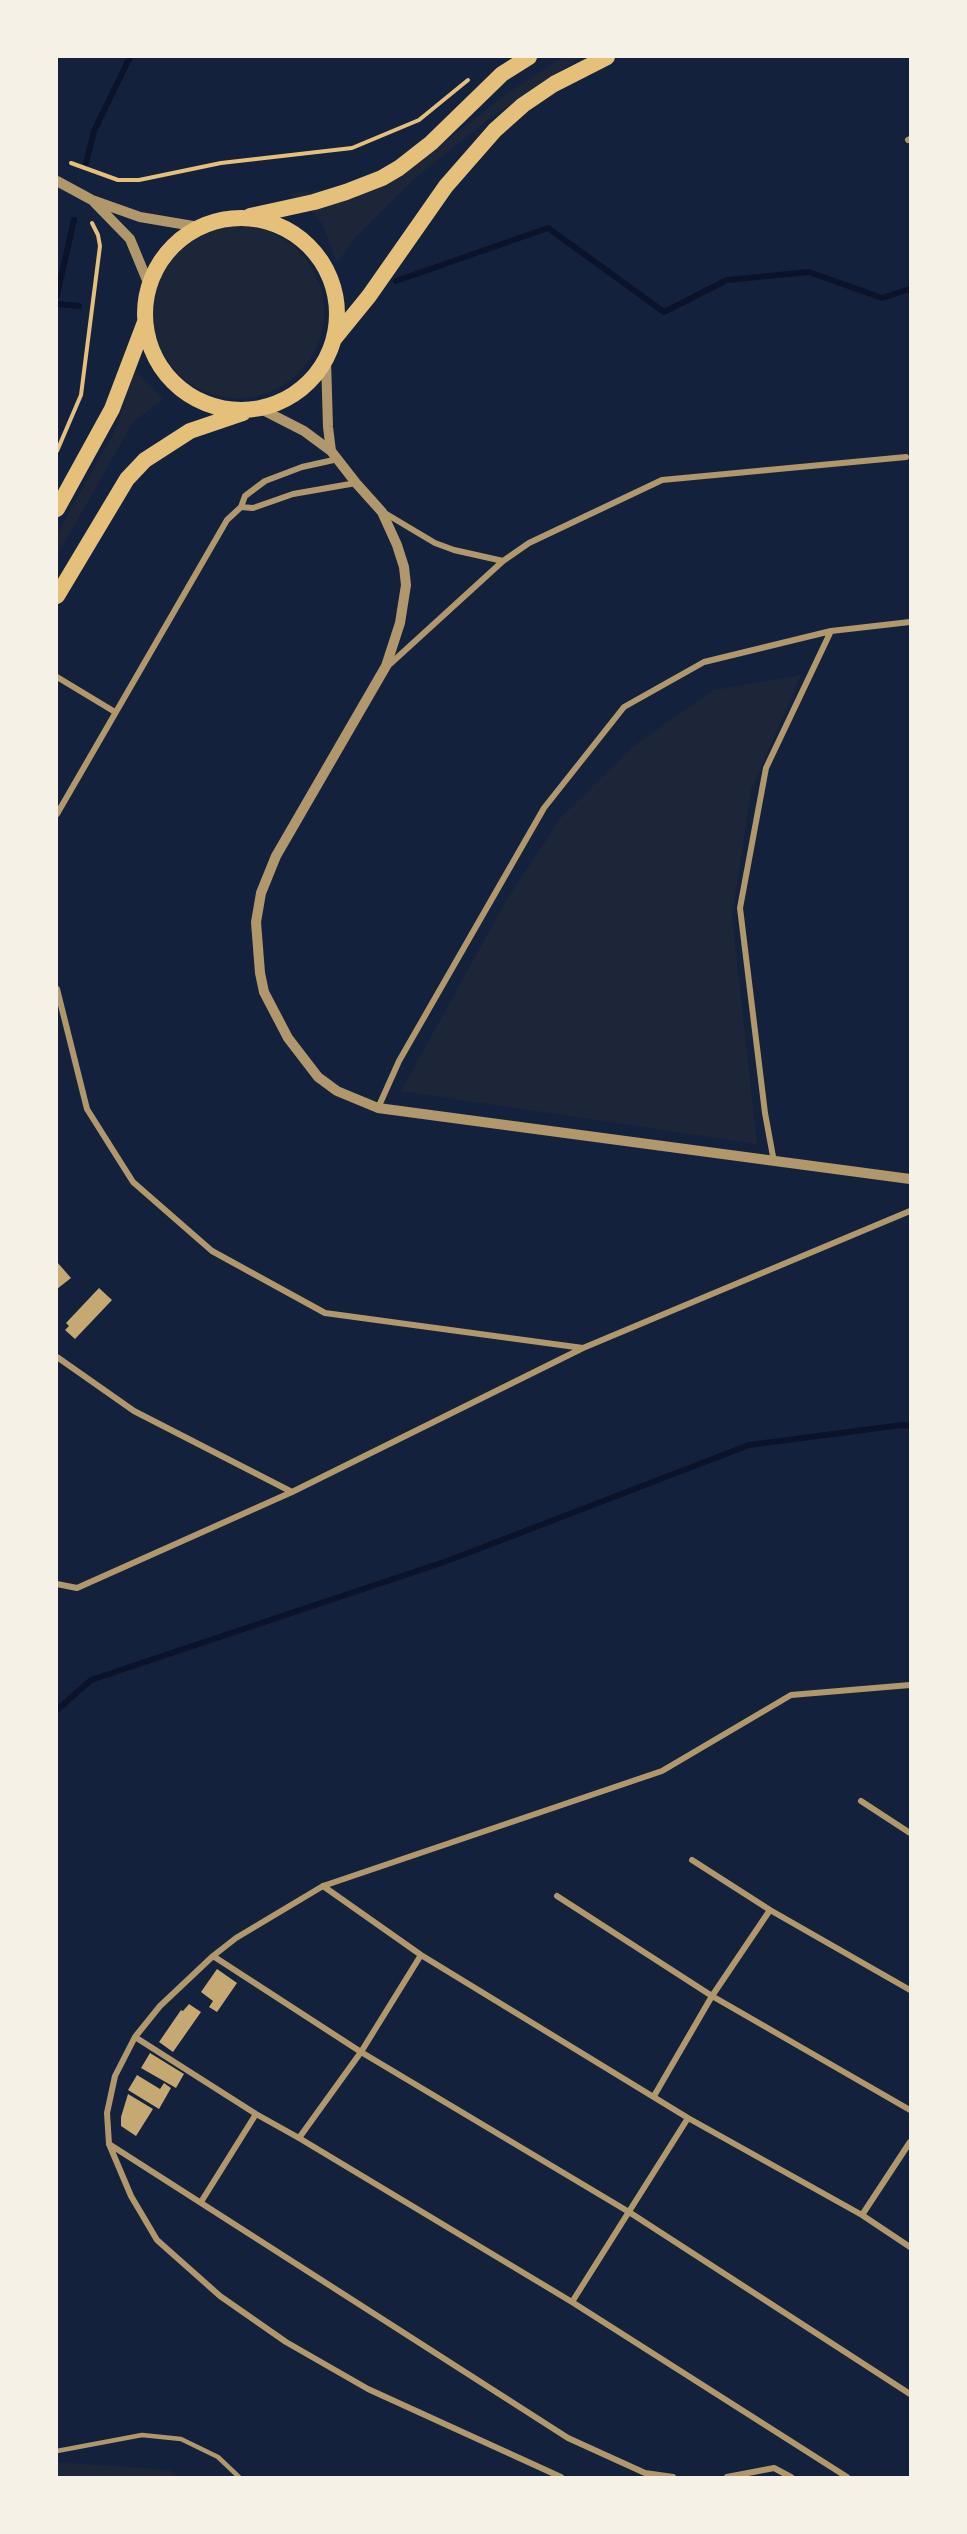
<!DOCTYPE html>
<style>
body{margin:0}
#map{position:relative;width:967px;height:2534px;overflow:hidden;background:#14213d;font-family:"Crimson Pro",serif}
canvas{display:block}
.frame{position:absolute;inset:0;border:58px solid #f6f1e7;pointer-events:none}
</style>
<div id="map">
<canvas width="967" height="2534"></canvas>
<div class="frame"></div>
</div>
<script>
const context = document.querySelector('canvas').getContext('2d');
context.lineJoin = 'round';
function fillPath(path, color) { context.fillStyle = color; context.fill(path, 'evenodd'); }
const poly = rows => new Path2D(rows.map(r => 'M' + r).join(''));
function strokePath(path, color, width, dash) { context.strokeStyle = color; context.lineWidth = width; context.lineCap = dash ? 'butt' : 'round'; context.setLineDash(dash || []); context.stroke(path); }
const green = poly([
 [563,57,581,57,490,118,413,180,355,238,337,263,323,225,317,217,305,204,289,194,357,185,432,152,505,95],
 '152 312a86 86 0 1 1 172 0a86 86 0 1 1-172 0Z',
 [129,363,164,399,133,422,57,556,57,534,113,434,125,403],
 [801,675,751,790,732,917,757,1144,401,1091,507,899,562,816,632,747,714,690],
 [57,2462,169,2470,180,2477,57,2477]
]);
const stream = poly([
 [86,163,94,131,130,57],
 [396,281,548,228,664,312,727,280,809,272,882,298,910,289],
 [57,295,74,220],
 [57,304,79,306],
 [57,1710,91,1680,447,1561,749,1445,902,1425,910,1426]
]);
const building = poly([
 [57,1262,71,1278,57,1289],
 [99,1288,112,1300,75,1339,65,1330,69,1326,66,1323],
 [217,1969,237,1983,217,2012,209,2007,213,2001,201,1992],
 [189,2004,201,2012,173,2052,159,2042,181,2010,183,2011],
 [150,2053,184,2074,176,2088,141,2068],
 [137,2075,160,2089,164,2083,171,2088,159,2109,128,2090],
 [128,2094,153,2109,136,2136,121,2126,121,2117]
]);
const path = poly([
 [71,163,118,180,139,180,221,163,352,148,419,120,468,80],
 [57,451,81,395,100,246,98,235,92,223]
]);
const service = poly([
 [57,2451,142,2435,181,2439,218,2457,239,2477]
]);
const minor = poly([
 [908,140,910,139],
 [241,507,253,508,293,494,356,483],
 [383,512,435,543,454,550,503,561],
 [389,665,503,561,529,543,662,480,906,457],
 [57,677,115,712],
 [57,814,227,520,241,507,245,496,265,481,302,467,338,459],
 [57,989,87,1109,133,1182,212,1251,325,1313,583,1348],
 [378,1108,399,1061,544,808,624,707,704,662,831,631,910,622],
 [774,1162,765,1113,740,908,766,768,831,631],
 [57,1357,134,1411,292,1492],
 [57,1584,77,1588,292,1492,583,1348,910,1211],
 [861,1801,910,1833],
 [692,1860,770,1910,910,1990],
 [323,1886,421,1955,688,2118,862,2215,910,2247],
 [557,1896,712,1996,910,2110],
 [213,1956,361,2052,629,2212,910,2394],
 [135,2037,256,2114,299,2138,572,2302,847,2477],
 [654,2096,712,1996,770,1910],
 [299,2138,361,2052,421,1955],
 [109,2144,568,2438,645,2473,673,2477],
 [201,2202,256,2114],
 [862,2215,910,2142],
 [572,2302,688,2118],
 [561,2477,368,2389,286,2342,220,2296,157,2240,131,2196,109,2144,107,2113,115,2076,135,2037,160,2006,213,1956,236,1938,323,1886,662,1771,791,1695,910,1685],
 [727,2477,774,2468,791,2477]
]);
const tertiary = poly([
 [57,181,92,200,140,217,199,227],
 [94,202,130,239,149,285],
 [326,360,328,427,331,451],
 [263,410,304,431,331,451,356,483,382,512,397,545,404,567,406,585,400,623,386,666,276,856,261,893,256,922,260,973,264,992,288,1038,318,1077,337,1091,378,1108,910,1179]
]);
const trunk = poly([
 [250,216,314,202,346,192,382,178,399,168,431,143,502,74,529,57],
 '145 314a96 96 0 1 1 192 0a96 96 0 1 1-192 0Z',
 [334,339,369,296,446,186,495,130,523,105,554,84,607,57],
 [57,509,112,409,145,322],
 [57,596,127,479,145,460,190,431,243,413]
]);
fillPath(green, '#1d2539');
strokePath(stream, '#0b132b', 6);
fillPath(building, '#c6a872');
strokePath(path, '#e5c07b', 4);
strokePath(service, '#b1986c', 4.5);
strokePath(minor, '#b1986c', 6);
strokePath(tertiary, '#b1986c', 10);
strokePath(trunk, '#e5c07b', 16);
</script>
